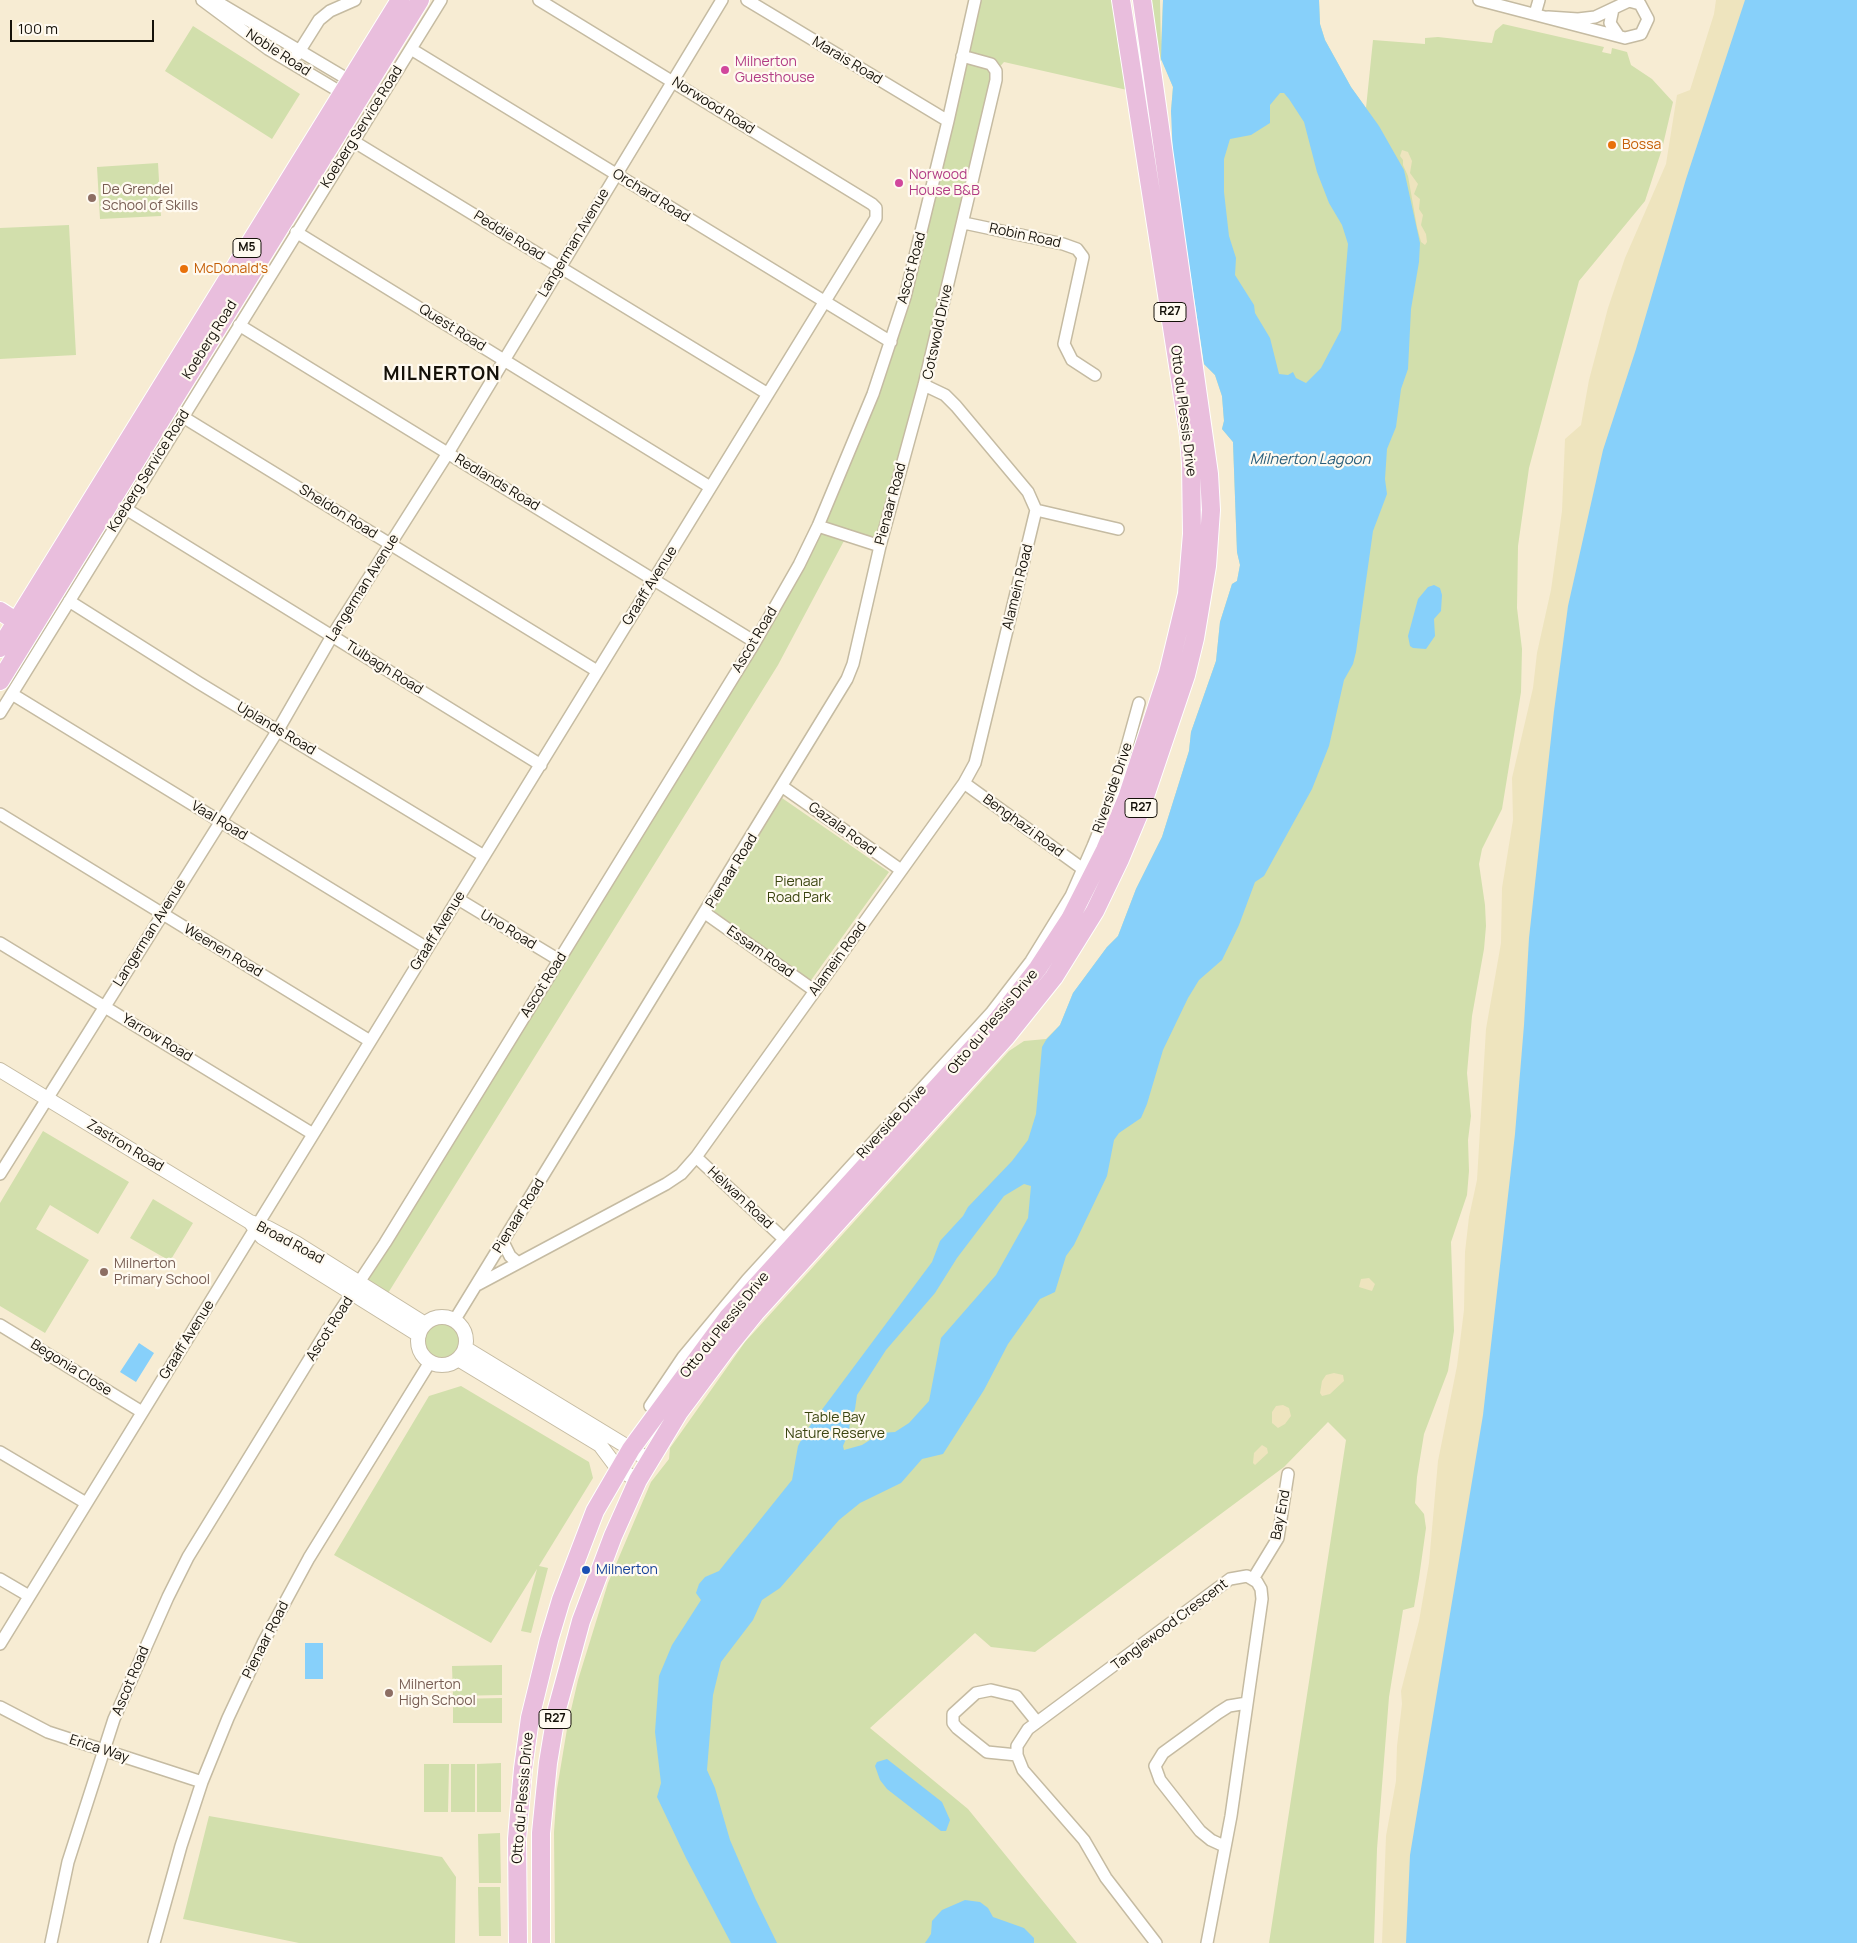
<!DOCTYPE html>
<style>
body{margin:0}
#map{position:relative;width:1857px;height:1943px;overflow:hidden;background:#f7ecd3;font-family:Manrope,sans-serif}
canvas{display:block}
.scale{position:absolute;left:10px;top:20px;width:144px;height:22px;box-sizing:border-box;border:2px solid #151109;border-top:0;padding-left:6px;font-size:15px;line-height:18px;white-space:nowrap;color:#151109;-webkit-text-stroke:4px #fffaf0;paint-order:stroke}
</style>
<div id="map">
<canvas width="1857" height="1943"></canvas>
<div class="scale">100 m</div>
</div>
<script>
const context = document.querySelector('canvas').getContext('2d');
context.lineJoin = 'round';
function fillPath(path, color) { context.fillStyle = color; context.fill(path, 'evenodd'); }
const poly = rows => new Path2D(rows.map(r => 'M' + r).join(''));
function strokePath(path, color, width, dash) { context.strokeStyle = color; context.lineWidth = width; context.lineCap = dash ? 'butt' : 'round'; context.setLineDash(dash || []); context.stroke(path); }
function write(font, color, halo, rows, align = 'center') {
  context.font = font + ' Manrope,sans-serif'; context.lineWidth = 4.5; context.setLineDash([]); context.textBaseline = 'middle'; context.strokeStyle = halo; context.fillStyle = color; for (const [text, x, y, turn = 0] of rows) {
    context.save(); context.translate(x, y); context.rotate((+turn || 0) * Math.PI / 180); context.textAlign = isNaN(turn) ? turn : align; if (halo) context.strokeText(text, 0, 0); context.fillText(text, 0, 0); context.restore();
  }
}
const green = poly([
 [975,0,1121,0,1136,92,1004,62,996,71,880,546,846,537,778,665,385,1298,360,1282,799,565,891,342],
 [1144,0,1160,0,1161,44,1163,0,1319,0,1320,24,1325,40,1351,87,1366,108,1373,40,1425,44,1425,38,1438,37,1492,43,1495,31,1503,24,1604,47,1602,52,1611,54,1612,48,1627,52,1631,65,1652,79,1673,102,1662,149,1645,201,1579,281,1529,468,1518,546,1517,608,1522,649,1521,692,1502,809,1482,849,1479,864,1485,905,1486,926,1484,949,1472,1016,1467,1073,1471,1116,1468,1140,1469,1171,1467,1195,1451,1242,1454,1331,1448,1371,1424,1434,1417,1477,1415,1503,1424,1514,1426,1528,1419,1578,1414,1607,1403,1610,1389,1697,1377,1849,1374,1943,1269,1943,1346,1440,1328,1422,1284,1467,1035,1652,991,1647,975,1633,870,1728,968,1809,1077,1943,555,1943,554,1832,557,1789,568,1723,578,1680,608,1583,651,1482,669,1459,670,1448,745,1342,1009,1051,1024,1041,1046,1039,1060,1025,1073,993,1107,947,1118,936,1136,889,1162,837,1189,751,1191,732,1216,661,1220,622,1232,584,1237,581,1240,565,1237,552,1233,442,1222,429,1224,421,1222,396,1215,375,1204,364,1171,111,1173,87,1162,60,1158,63],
 [193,26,300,94,272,139,165,71],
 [158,163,161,216,100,219,97,167],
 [69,225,76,355,0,359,0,228],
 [782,798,889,872,809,983,711,914],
 [43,1131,129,1182,98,1234,50,1205,36,1229,89,1260,45,1333,0,1306,0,1203],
 [153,1199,193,1223,170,1261,130,1238],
 '424 1341a18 18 0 1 1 36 0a18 18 0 1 1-36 0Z',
 [461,1386,589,1462,593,1478,539,1566,548,1568,531,1633,521,1631,537,1569,491,1643,334,1555,429,1396],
 [502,1665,502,1695,453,1696,452,1666],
 [502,1698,502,1723,453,1723,453,1699],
 [501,1763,501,1812,477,1812,477,1764],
 [424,1764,449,1764,448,1812,424,1812],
 [451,1764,475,1764,475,1812,451,1812],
 [209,1816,442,1857,456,1877,455,1943,299,1943,183,1919],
 [500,1833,501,1883,479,1883,478,1834],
 [478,1887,500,1887,501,1936,479,1936]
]);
const sand = poly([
 [1716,0,1791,0,1439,1943,1382,1943,1386,1836,1396,1781,1397,1746,1402,1704,1401,1691,1419,1621,1429,1563,1438,1461,1457,1366,1464,1310,1465,1252,1469,1217,1477,1180,1486,1029,1501,943,1502,888,1513,820,1512,778,1533,688,1537,653,1551,590,1562,511,1565,439,1581,425,1589,380,1608,308,1625,258,1666,164,1677,95,1690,90,1714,14],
 [1402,150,1408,152,1412,161,1410,173,1418,184,1414,194,1420,199,1419,209,1423,215,1421,225,1426,234,1427,242,1425,245,1421,242,1417,227,1408,176,1403,165,1403,160,1400,156],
 [1369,1278,1375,1284,1372,1291,1359,1287,1361,1279],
 [1334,1373,1343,1375,1344,1381,1330,1394,1322,1396,1320,1393,1322,1381,1326,1375],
 [1283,1405,1289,1408,1291,1416,1285,1424,1278,1428,1272,1423,1272,1412,1276,1406],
 [1262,1445,1267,1448,1268,1453,1255,1465,1253,1463,1254,1453]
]);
const water = poly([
 [1163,0,1319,0,1320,24,1325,40,1351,87,1379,126,1404,170,1420,243,1419,262,1411,309,1408,369,1401,389,1396,427,1387,449,1385,479,1387,494,1373,531,1356,652,1353,664,1344,680,1329,746,1312,789,1264,876,1255,882,1239,925,1222,960,1199,980,1188,998,1163,1050,1147,1104,1141,1118,1119,1133,1114,1140,1107,1176,1074,1245,1066,1256,1055,1292,1040,1299,1008,1344,984,1390,943,1454,922,1459,901,1483,860,1503,839,1520,780,1588,762,1600,753,1620,721,1662,713,1695,707,1770,715,1788,730,1840,755,1898,777,1943,731,1943,686,1858,657,1797,661,1783,655,1732,659,1676,672,1645,701,1600,696,1593,699,1584,705,1577,719,1571,792,1480,798,1446,806,1431,932,1262,940,1241,963,1216,968,1207,1012,1161,1028,1140,1036,1114,1042,1047,1046,1040,1060,1025,1073,993,1107,947,1118,936,1136,889,1162,837,1189,751,1191,732,1216,661,1220,622,1232,584,1237,581,1240,565,1237,552,1233,442,1222,429,1224,421,1222,396,1215,375,1204,364,1173,159,1171,111,1173,87,1161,59],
 [1280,93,1284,93,1289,99,1304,122,1317,172,1329,203,1342,225,1348,244,1341,330,1321,368,1306,383,1296,378,1293,372,1288,375,1279,374,1270,338,1255,313,1254,305,1235,275,1236,258,1229,236,1224,192,1224,159,1230,139,1251,135,1270,123,1270,105],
 [1024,1184,1031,1186,1028,1218,996,1275,941,1338,929,1401,909,1423,895,1432,881,1433,862,1445,844,1450,843,1446,849,1432,850,1420,855,1409,857,1395,886,1350,935,1293,957,1258,1004,1196],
 [1745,0,1857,0,1857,1943,1406,1943,1410,1855,1483,1415,1515,1134,1524,1025,1529,938,1554,711,1568,606,1603,450,1636,349,1686,179],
 [1434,585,1440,588,1442,595,1441,611,1434,619,1435,636,1426,649,1413,648,1410,646,1408,636,1418,599,1428,587],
 [139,1343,154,1353,136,1382,120,1372],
 [305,1643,323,1643,323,1679,305,1679],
 [887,1759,942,1802,950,1820,946,1831,941,1831,887,1789,880,1780,875,1766,877,1762],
 [965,1900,980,1902,988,1908,993,1917,1024,1928,1034,1938,1034,1943,925,1943,931,1934,932,1921,942,1910]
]);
const minor = poly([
 [202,0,268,49,347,96],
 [214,0,354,83],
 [747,0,948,121],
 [1479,0,1625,38,1641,34,1648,19,1640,4,1629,1,1595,17,1578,19,1548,17],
 [1613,9,1610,23,1618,35],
 [1535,14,1539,0],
 [411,49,891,342],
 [297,55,319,20,330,11,355,0],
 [353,141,768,394],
 [964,223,1063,244,1077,249,1083,257,1064,344,1072,360,1095,375],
 [296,232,710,487],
 [239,325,755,642],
 [924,385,945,395,956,406,1028,492,1036,510,1118,529],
 [183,417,597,671],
 [126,509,541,765],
 [818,526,880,546],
 [69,601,199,683,484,856],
 [12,694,427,948],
 [0,713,441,0],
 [964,783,1083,869],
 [783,787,901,870],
 [0,814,370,1041],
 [458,899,559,960],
 [705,913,815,991],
 [0,943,313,1134],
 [696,1157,784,1239],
 [0,1174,278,730,332,636,448,453,722,0],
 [503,1242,510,1256,518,1263],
 [477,1285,666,1184,681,1174,696,1157,964,783,975,763,1036,510],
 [454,1321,847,679,853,664,880,546,924,385,996,80,996,71,991,64,962,56],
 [0,1325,142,1412],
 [650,1406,683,1357,747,1280,991,1013,1031,961,1071,896,1093,846,1113,797,1139,703],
 [0,1452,86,1503],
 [0,1579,29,1596],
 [1253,1579,1278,1538,1288,1474],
 [0,1644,876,218,876,208,872,204,539,0],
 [0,1707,48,1732,202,1782],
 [1017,1755,987,1752,957,1728,953,1723,953,1714,976,1693,991,1690,1016,1696,1037,1722],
 [1224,1846,1211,1840,1200,1831,1160,1780,1155,1766,1163,1753,1218,1713,1229,1706,1247,1703],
 [51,1943,68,1862,114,1719,168,1597,188,1557,328,1329,385,1243,755,642,799,565,818,526,873,394,905,297,948,121,975,0],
 [154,1943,181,1846,202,1782,228,1718,264,1641,309,1558,430,1362],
 [1156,1943,1106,1878,1084,1840,1023,1770,1017,1755,1017,1746,1028,1729,1230,1579,1247,1576,1257,1582,1261,1589,1262,1599,1231,1816,1207,1943]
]);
const tertiary = poly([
 [0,1070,250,1222,268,1228,296,1243,425,1324],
 [250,1222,262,1237,419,1335],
 '418 1341a24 24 0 1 1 48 0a24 24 0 1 1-48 0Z',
 [465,1348,649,1460],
 [458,1359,600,1445,618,1469,638,1480]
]);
const primary = poly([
 [0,611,25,627],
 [0,648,400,0],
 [0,681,420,0],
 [518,1943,517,1839,523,1769,530,1718,549,1640,561,1600,595,1511,631,1449,728,1317,991,1028,1038,968,1070,919,1105,850,1127,798,1168,673,1187,594,1192,534,1191,463,1189,436,1121,0],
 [541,1943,541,1833,548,1763,557,1709,581,1621,613,1536,638,1480,679,1412,726,1349,755,1313,1006,1037,1054,977,1095,911,1120,859,1140,811,1186,675,1195,638,1207,566,1211,510,1209,474,1142,0]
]);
const markers = [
 [725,70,5,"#d1479c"],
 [1612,145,5,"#e8710a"],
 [899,183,5,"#d1479c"],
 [92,198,5,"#8d6e63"],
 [184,269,5,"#e8710a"],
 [104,1272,5,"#8d6e63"],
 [586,1570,5,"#1a4fb4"],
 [389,1693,5,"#8d6e63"]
];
const shields = [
 [247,248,28],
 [1170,312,32],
 [1141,808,32],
 [555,1719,32]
];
const shieldNames = [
 ["M5",247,248],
 ["R27",1170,312],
 ["R27",1141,808],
 ["R27",555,1719]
];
const streetNames = [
 ["Noble Road",278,53,33],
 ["Marais Road",847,61,31],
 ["Norwood Road",713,106,32],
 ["Koeberg Service Road",362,127,-58],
 ["Orchard Road",651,196,32],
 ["Peddie Road",509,236,32],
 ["Robin Road",1025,236,12],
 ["Langerman Avenue",574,243,-59],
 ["Ascot Road",912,268,-75],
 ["Quest Road",452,328,32],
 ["Cotswold Drive",938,332,-78],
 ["Koeberg Road",210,340,-58],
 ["Otto du Plessis Drive",1183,411,83],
 ["Koeberg Service Road",149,471,-58],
 ["Redlands Road",497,483,31],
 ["Pienaar Road",891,504,-75],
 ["Sheldon Road",338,512,32],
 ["Graaff Avenue",650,586,-58],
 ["Alamein Road",1018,587,-76],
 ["Langerman Avenue",363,588,-58],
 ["Ascot Road",755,640,-59],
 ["Tulbagh Road",384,668,32],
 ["Uplands Road",276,729,31],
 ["Riverside Drive",1113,788,-71],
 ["Vaal Road",219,821,31],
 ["Benghazi Road",1023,826,36],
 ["Gazala Road",842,829,36],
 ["Pienaar Road",732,871,-58],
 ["Uno Road",508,930,31],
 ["Graaff Avenue",438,931,-58],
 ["Langerman Avenue",150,933,-58],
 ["Weenen Road",223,951,31],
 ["Essam Road",760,952,35],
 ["Alamein Road",838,959,-54],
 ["Ascot Road",544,985,-58],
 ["Otto du Plessis Drive",993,1022,-50],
 ["Yarrow Road",157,1038,31],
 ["Riverside Drive",892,1122,-47],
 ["Zastron Road",125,1146,31],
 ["Helwan Road",740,1198,43],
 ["Pienaar Road",519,1216,-58],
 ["Broad Road",290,1243,28],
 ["Otto du Plessis Drive",725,1325,-51],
 ["Ascot Road",330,1329,-57],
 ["Graaff Avenue",187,1340,-58],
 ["Begonia Close",71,1368,32],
 ["Bay End",1281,1515,-79],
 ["Tanglewood Crescent",1170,1625,-37],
 ["Pienaar Road",266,1640,-63],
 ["Ascot Road",131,1681,-67],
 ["Erica Way",99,1749,18],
 ["Otto du Plessis Drive",523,1798,-85]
];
const hotelNames = [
 ["Milnerton",735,62],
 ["Guesthouse",735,78],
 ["Norwood",909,175],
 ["House B&B",909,191]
];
const foodNames = [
 ["Bossa",1622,145],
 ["McDonald's",194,269]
];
const educationNames = [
 ["De Grendel",102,190],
 ["School of Skills",102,206],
 ["Milnerton",114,1264],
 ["Primary School",114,1280],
 ["Milnerton",399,1685],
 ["High School",399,1701]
];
const parkNames = [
 ["Pienaar",799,882],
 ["Road Park",799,898],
 ["Table Bay",835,1418],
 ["Nature Reserve",835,1434]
];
const transitNames = [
 ["Milnerton",596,1570]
];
const waterNames = [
 ["Milnerton Lagoon",1310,460]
];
const districtNames = [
 ["MILNERTON",442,375]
];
fillPath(green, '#d2dfac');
fillPath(sand, '#eee4be');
fillPath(water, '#87d0fa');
strokePath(minor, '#c5bba2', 14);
strokePath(tertiary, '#c5bba2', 16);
strokePath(primary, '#fff', 20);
strokePath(minor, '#fff', 11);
strokePath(tertiary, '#fff', 14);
strokePath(primary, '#e9bedd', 18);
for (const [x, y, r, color] of markers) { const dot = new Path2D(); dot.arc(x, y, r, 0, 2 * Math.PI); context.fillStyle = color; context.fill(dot); strokePath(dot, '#fffaf0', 2); }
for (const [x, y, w] of shields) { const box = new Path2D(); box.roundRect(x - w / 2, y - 9.5, w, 19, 4); context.fillStyle = '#fffaf0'; context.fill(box); strokePath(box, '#151109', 1); }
write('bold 12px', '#151109', null, shieldNames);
write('14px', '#151109', '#fffaf0', streetNames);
write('14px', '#b23c85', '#fffaf0', hotelNames, 'left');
write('14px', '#c56008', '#fffaf0', foodNames, 'left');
write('14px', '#785e54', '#fffaf0', educationNames, 'left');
write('14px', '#3a440f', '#fffaf0', parkNames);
write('14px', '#164399', '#fffaf0', transitNames, 'left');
write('italic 15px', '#285e7b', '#fffaf0', waterNames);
context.letterSpacing = '1px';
write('bold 19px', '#151109', '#fffaf0', districtNames);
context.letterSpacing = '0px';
</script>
